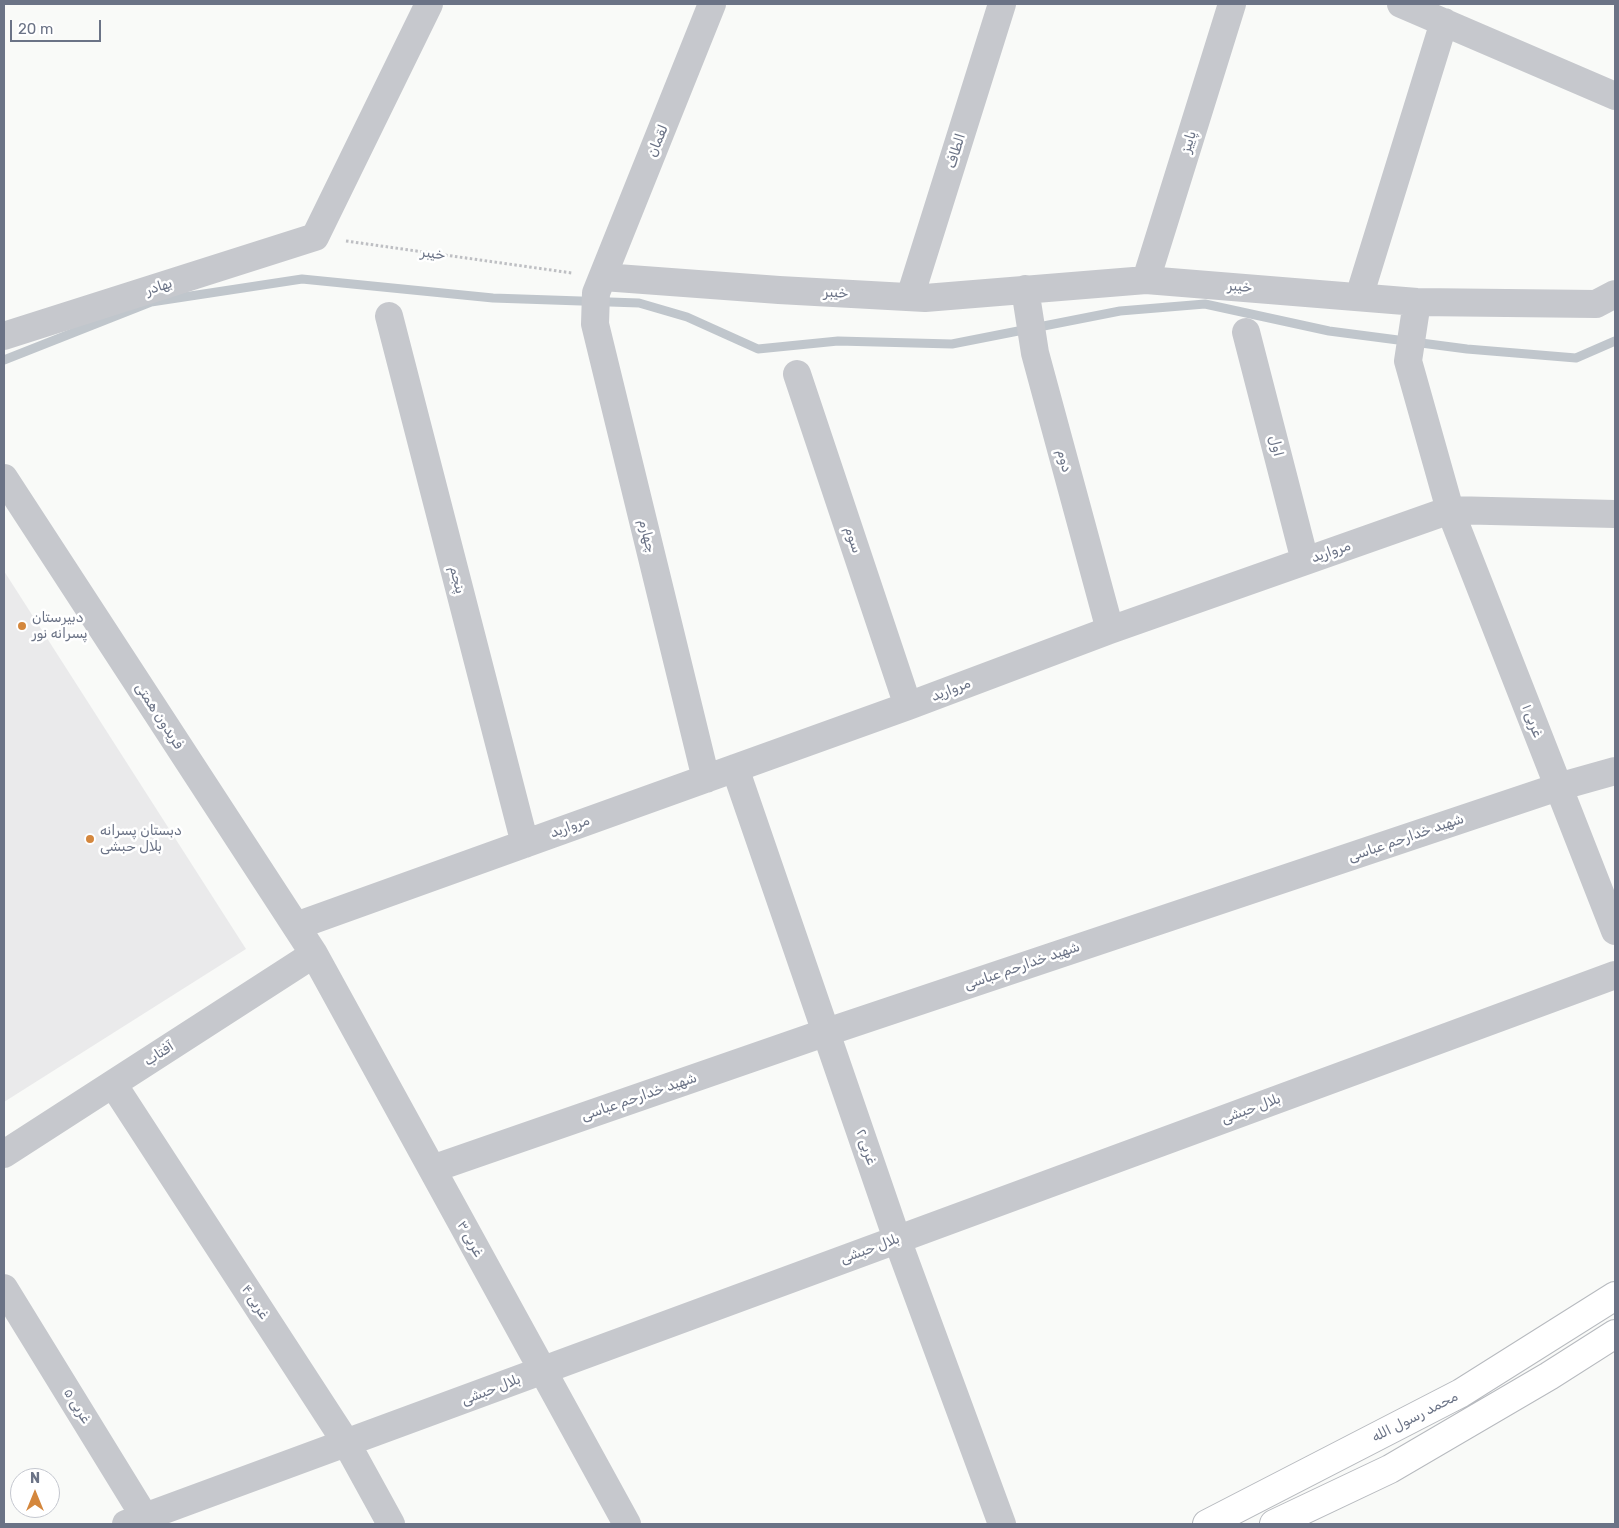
<!DOCTYPE html>
<meta charset="utf-8">
<style>
body{margin:0}
#map{position:relative;width:1619px;height:1528px;overflow:hidden;background:#f9faf8;font-family:Rubik,sans-serif}
canvas{display:block}
.frame{position:absolute;inset:0;border:5px solid #6b7386;pointer-events:none}
.north{position:absolute;left:10px;top:1468px;width:50px;height:50px;box-sizing:border-box;background:#fff;border:1px solid #c4c7cf;border-radius:50%;rotate:0deg;font-size:14px;font-weight:700;line-height:20px;text-align:center;color:#6b7386}
.north::after{content:'';display:block;margin:auto;width:18px;height:22px;background:#d4873d;clip-path:polygon(50% 0,100% 100%,50% 72%,0 100%)}
.scale{position:absolute;left:10px;top:20px;width:91px;height:22px;box-sizing:border-box;border:2px solid #6b7386;border-top:0;padding-left:6px;font-size:15px;line-height:18px;white-space:nowrap;color:#6b7386;-webkit-text-stroke:4px #fff;paint-order:stroke}
</style>
<div id="map">
<canvas width="1619" height="1528"></canvas>
<div class="frame"></div>
<div class="north">N</div>
<div class="scale">20 m</div>
</div>
<script>
const context = document.querySelector('canvas').getContext('2d');
context.lineJoin = 'round';
function fillPath(path, color) { context.fillStyle = color; context.fill(path, 'evenodd'); }
const poly = rows => new Path2D(rows.map(r => 'M' + r).join(''));
function strokePath(path, color, width, dash) { context.strokeStyle = color; context.lineWidth = width; context.lineCap = dash ? 'butt' : 'round'; context.setLineDash(dash || []); context.stroke(path); }
function write(font, color, halo, rows, align = 'center') {
  context.font = font + ' Rubik,"Noto Naskh Arabic",sans-serif'; context.lineWidth = 5; context.setLineDash([]); context.textBaseline = 'middle'; context.strokeStyle = halo; context.fillStyle = color; for (const [text, x, y, turn = 0] of rows) {
    context.save(); context.translate(x, y); context.rotate((+turn || 0) * Math.PI / 180); context.textAlign = isNaN(turn) ? turn : align; if (halo) context.strokeText(text, 0, 0); context.fillText(text, 0, 0); context.restore();
  }
}
const built = poly([
 [4,571,246,949,4,1102]
]);
const stream = poly([
 [4,360,151,302,302,279,493,298,639,303,687,317,758,349,838,341,952,344,1120,311,1205,304,1329,331,1467,349,1576,358,1615,341]
]);
const path = poly([
 [346,241,572,273]
]);
const minor = poly([
 [1401,4,1615,96],
 [603,277,779,290,925,298,1146,280,1417,302,1596,304,1615,294],
 [1146,280,1232,4],
 [1025,289,1035,353,1110,630],
 [910,297,1002,4],
 [1359,297,1444,22],
 [1417,302,1408,361,1450,510,1615,931],
 [389,316,525,844],
 [1246,332,1305,561],
 [4,336,315,237,429,4],
 [797,374,908,706],
 [4,478,314,954,627,1524],
 [735,768,897,1239,1002,1524],
 [706,779,595,324,596,293,712,4],
 [296,926,908,706,1110,630,1450,510,1615,514],
 [113,1084,347,1444,391,1524],
 [4,1154,314,954],
 [432,1169,827,1032,1558,787,1615,771],
 [4,1288,149,1524],
 [126,1524,1615,975]
]);
const major = poly([
 [1207,1524,1461,1393,1615,1296],
 [1274,1524,1390,1469,1549,1376,1615,1334]
]);
const markers = [
 [22,626,5,"#d4873d"],
 [90,839,5,"#d4873d"]
];
const streetNames = [
 ["لقمان",658,141,-68],
 ["پاییز",1189,142,-73],
 ["الطاف",956,151,-73],
 ["خیبر",433,254,8],
 ["بهادر",159,287,-18],
 ["خیبر",1240,287,5],
 ["خیبر",836,293,3],
 ["اول",1276,446,76],
 ["دوم",1064,461,75],
 ["چهارم",647,536,76],
 ["سوم",853,540,72],
 ["مروارید",1331,552,-19],
 ["پنجم",457,580,76],
 ["مروارید",951,690,-21],
 ["فریدون همتی",159,716,57],
 ["۱ غربی",1532,721,69],
 ["مروارید",570,827,-20],
 ["شهید خدارحم عباسی",1406,838,-19],
 ["شهید خدارحم عباسی",1022,966,-19],
 ["آفتاب",159,1054,-33],
 ["شهید خدارحم عباسی",639,1097,-19],
 ["بلال حبشی",1251,1109,-20],
 ["۲ غربی",866,1147,71],
 ["۳ غربی",470,1239,61],
 ["بلال حبشی",870,1249,-20],
 ["۴ غربی",255,1302,57],
 ["بلال حبشی",491,1390,-21],
 ["۵ غربی",77,1406,58],
 ["محمد رسول الله",1415,1417,-27]
];
const poiNames = [
 ["دبیرستان",32,618],
 ["پسرانه نور",32,634],
 ["دبستان پسرانه",100,831],
 ["بلال حبشی",100,847]
];
fillPath(built, '#eaeaeb');
strokePath(stream, '#c0c6cc', 9);
strokePath(major, '#b7babf', 30);
strokePath(path, '#bebfc3', 3, [2.5, 2.5]);
strokePath(minor, '#c6c8cd', 28);
strokePath(major, '#fff', 28);
for (const [x, y, r, color] of markers) { const dot = new Path2D(); dot.arc(x, y, r, 0, 2 * Math.PI); context.fillStyle = color; context.fill(dot); strokePath(dot, '#fff', 2); }
write('14px', '#6b7386', '#fff', streetNames);
write('14px', '#6b7386', '#fff', poiNames, 'left');
</script>
